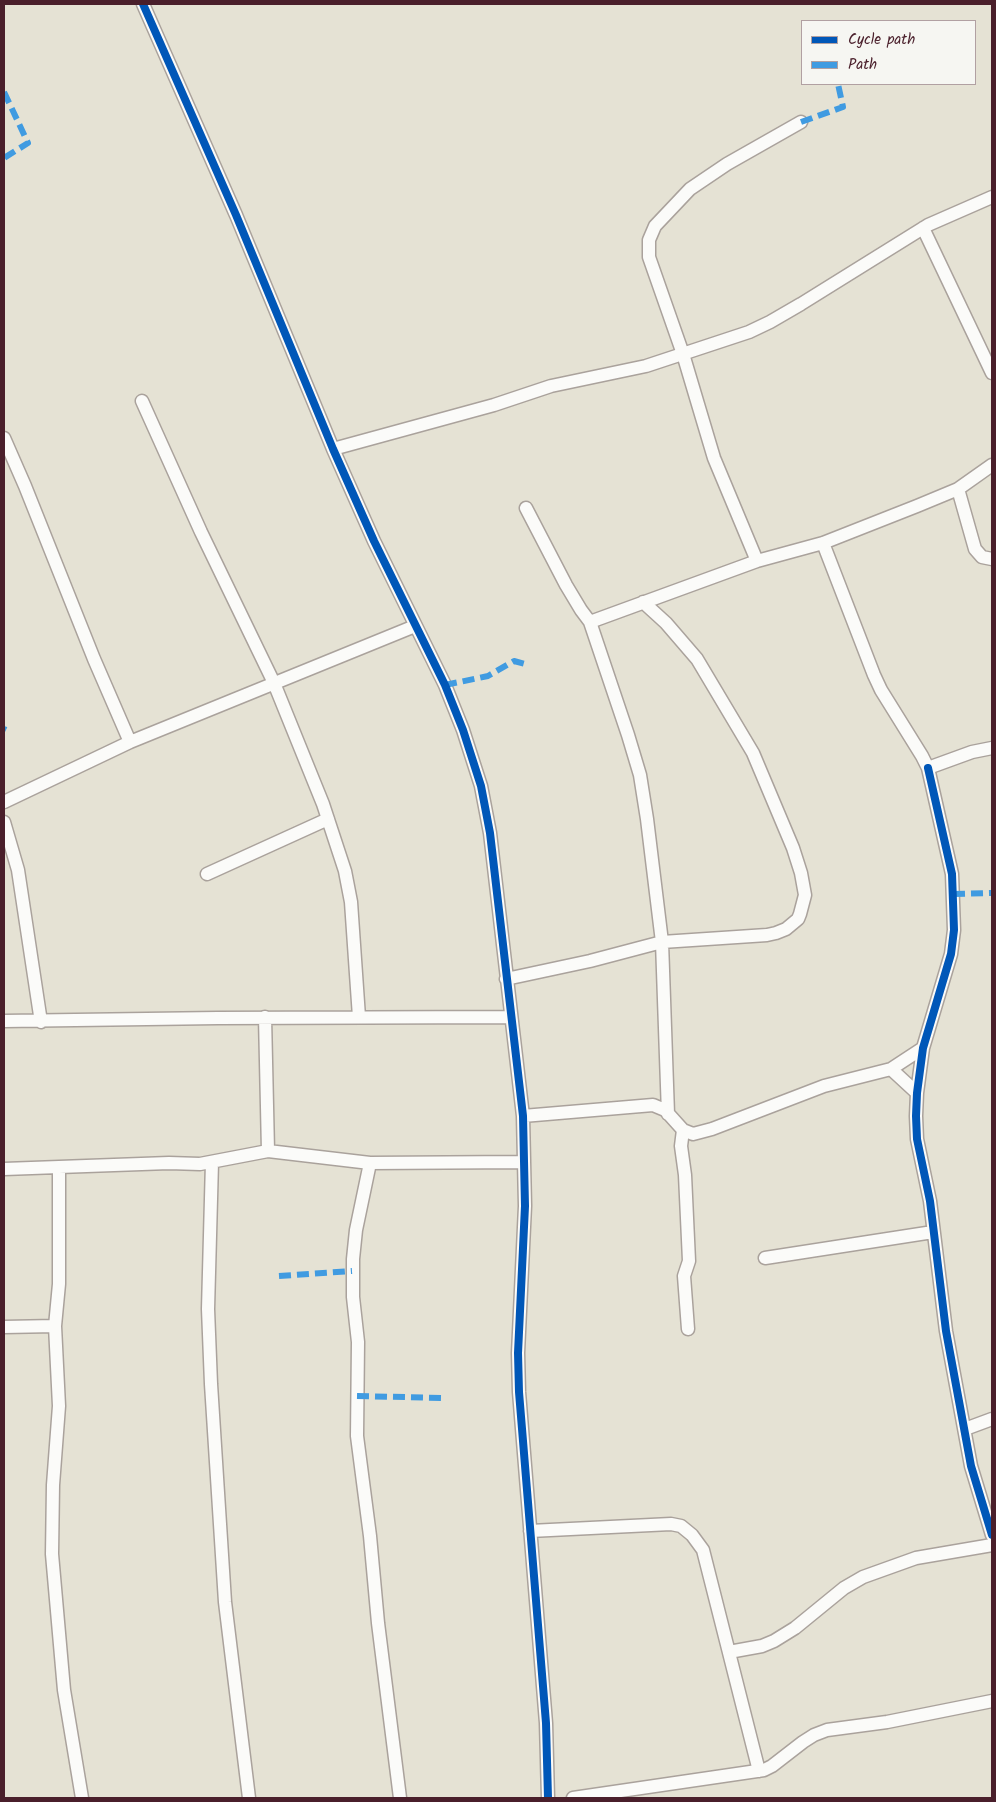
<!DOCTYPE html>
<style>
body{margin:0}
#map{position:relative;width:996px;height:1802px;overflow:hidden;background:#e5e2d4;font-family:Kalam,sans-serif}
canvas{display:block}
.frame{position:absolute;inset:0;border:5px solid #4a1f2b;pointer-events:none}
.legend{position:absolute;left:801px;top:20px;width:175px;height:65px;box-sizing:border-box;background:#f6f6f2;border:1px solid #b1a0a2;margin:0;padding:6px 9px;list-style:none;font-size:15px;color:#4a1f2b}
.legend li{display:flex;align-items:center;gap:10px;height:25px}
.legend b{width:25px;border:1px solid #b1a0a2}
</style>
<div id="map">
<canvas width="996" height="1802"></canvas>
<div class="frame"></div>
<ul class="legend">
<li><b style="height:6px;background:#0057b8"></b>Cycle path</li>
<li><b style="height:6px;background:#409be1"></b>Path</li>
</ul>
</div>
<script>
const context = document.querySelector('canvas').getContext('2d');
context.lineJoin = 'round';
const poly = rows => new Path2D(rows.map(r => 'M' + r).join(''));
function strokePath(path, color, width, dash) { context.strokeStyle = color; context.lineWidth = width; context.lineCap = dash ? 'butt' : 'round'; context.setLineDash(dash || []); context.stroke(path); }
const minor = poly([
 [143,4,236,215,333,449,374,541,445,685,463,730,481,786,490,833,523,1116,525,1206,518,1353,519,1392,546,1723,548,1798],
 [923,228,992,373],
 [142,401,201,532,274,683,323,804,345,871,351,902,359,1017],
 [4,438,25,486,94,659,130,742],
 [333,449,494,405,551,386,646,366,749,332,770,322,801,304,928,225,992,197],
 [958,489,975,549,982,557,992,559],
 [526,508,566,585,581,610,590,622,757,561,823,543,917,506,958,489,992,465],
 [823,543,874,675,881,690,922,756,928,768,972,752,992,748],
 [757,561,714,458,683,354,649,257,649,240,655,226,690,189,727,164,801,122],
 [643,602,666,623,697,659,753,753,793,848,801,873,805,895,800,914,798,919,786,929,776,933,767,935,662,942,668,1114],
 [928,768,952,874,954,930,951,954,923,1048,917,1093,916,1116,917,1139,930,1201,946,1331,971,1466,992,1535],
 [4,802,130,742,415,626],
 [4,822,18,870,41,1022],
 [207,874,328,819],
 [506,979,590,961,662,942,647,819,640,775,628,735,590,622],
 [265,1017,268,1151],
 [4,1021,218,1018,511,1017],
 [891,1069,917,1093],
 [523,1116,653,1105,665,1110,683,1130,693,1134,712,1129,824,1086,891,1069,923,1048],
 [683,1130,681,1146,685,1175,689,1261,684,1276,688,1329],
 [212,1162,208,1309,211,1384,225,1602,249,1798],
 [370,1163,356,1230,353,1259,353,1297,358,1342,357,1436,370,1536,378,1623,400,1798],
 [59,1168,59,1284,55,1326,59,1406,53,1485,52,1554,64,1690,82,1798],
 [4,1169,169,1163,200,1164,268,1151,370,1163,523,1162],
 [765,1258,933,1232],
 [4,1327,55,1326],
 [965,1429,992,1419],
 [530,1531,671,1524,681,1526,692,1535,703,1550,759,1771],
 [729,1652,762,1646,774,1641,795,1628,844,1588,863,1577,916,1558,992,1545],
 [573,1798,764,1770,772,1766,803,1742,814,1735,827,1730,887,1722,992,1701]
]);
const quiet = poly([
 [4,92,28,143,4,158],
 [801,122,843,107,838,84],
 [445,685,488,676,514,661,529,665],
 [4,729,6,730],
 [953,894,992,893],
 [279,1276,352,1271],
 [357,1396,444,1398]
]);
const cycleway = poly([
 [143,4,236,215,333,449,374,541,445,685,463,730,481,786,490,833,523,1116,525,1206,518,1353,519,1392,546,1723,548,1798],
 [928,768,952,874,954,930,951,954,923,1048,917,1093,916,1116,917,1139,930,1201,946,1331,971,1466,992,1535]
]);
strokePath(minor, '#aaa29c', 15);
strokePath(minor, '#fbfbf9', 12);
strokePath(quiet, '#409be1', 6, [12, 6]);
strokePath(cycleway, '#0057b8', 8);
</script>
